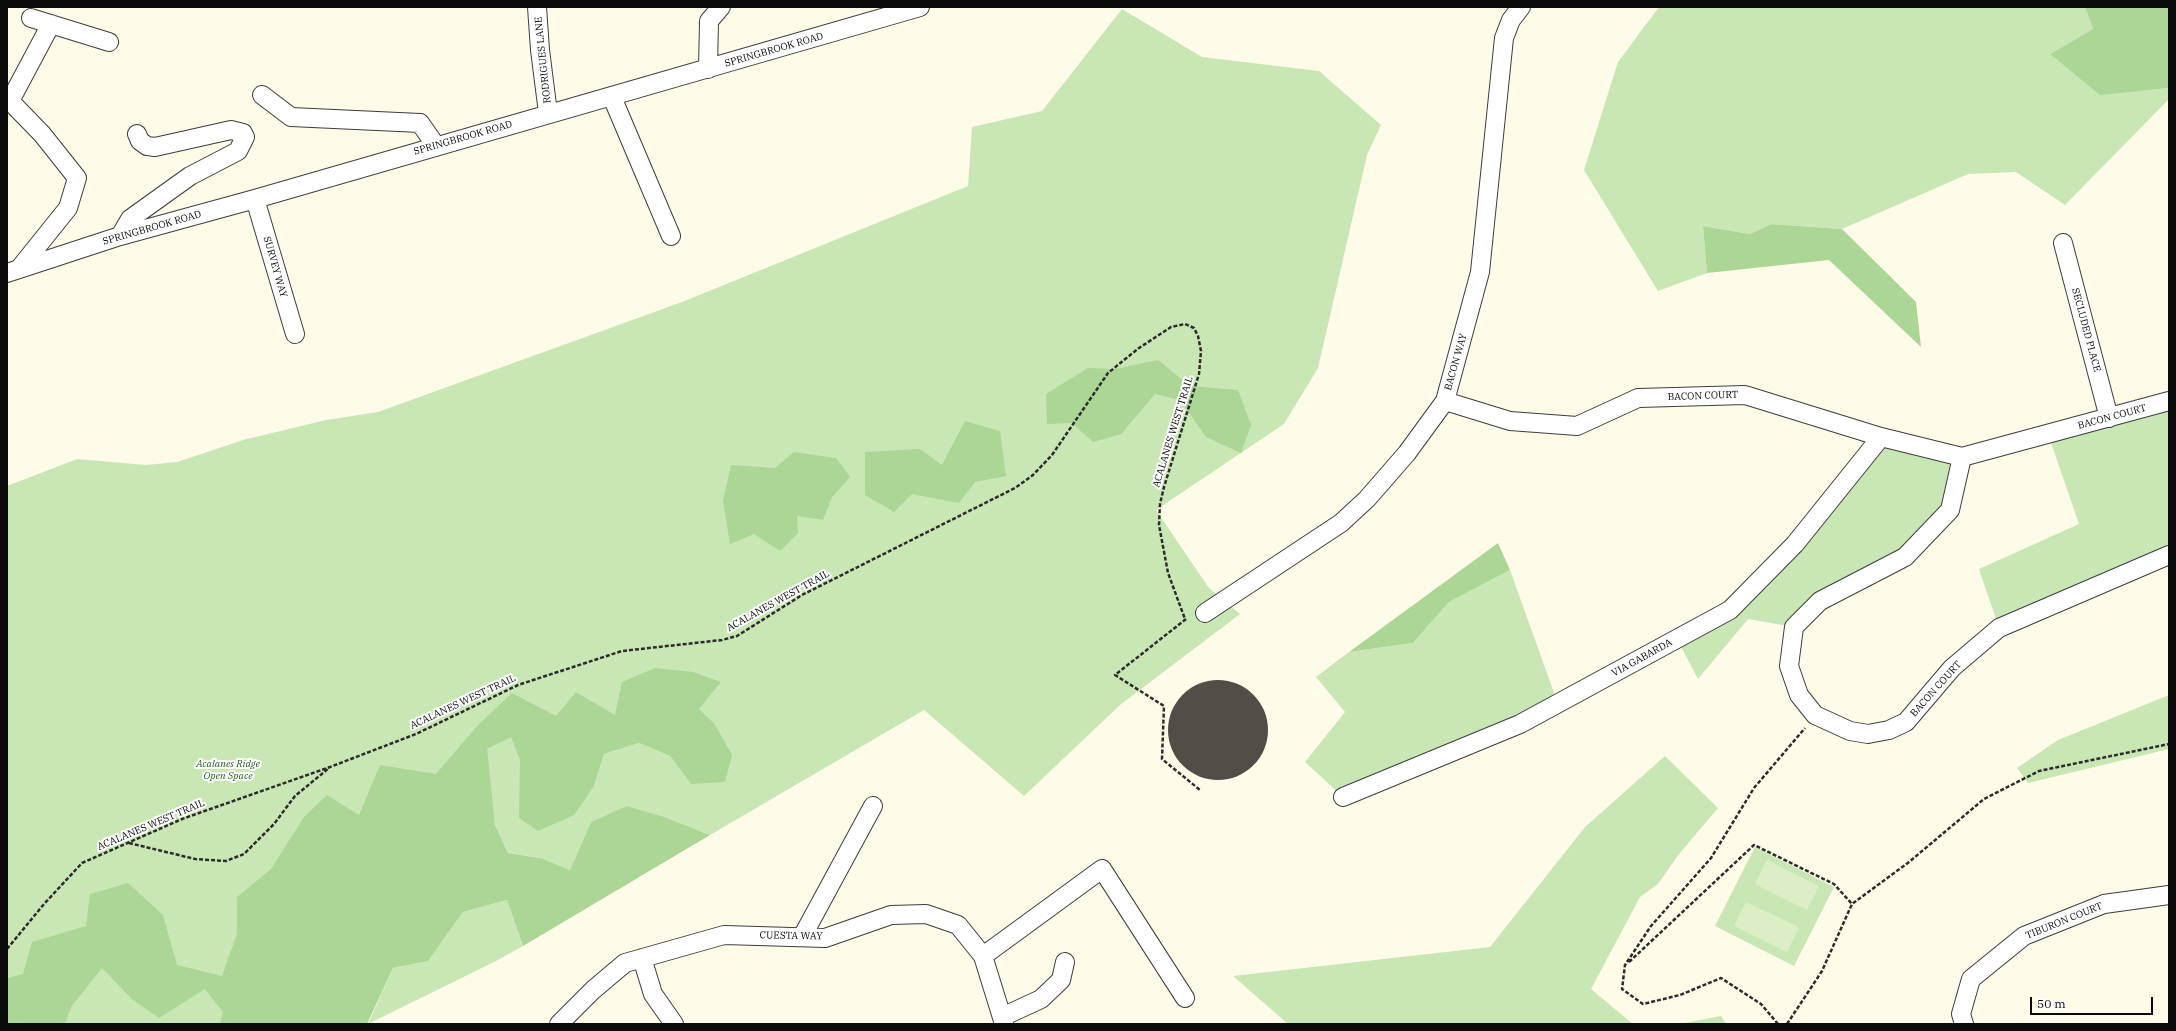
<!DOCTYPE html>
<style>
body{margin:0}
#map{position:relative;width:2176px;height:1031px;overflow:hidden;background:#fefce8;font-family:"IBM Plex Serif",serif}
canvas{display:block}
.frame{position:absolute;inset:0;border:8px solid #0a0a0a;pointer-events:none}
.scale{position:absolute;left:2030px;top:997px;width:123px;height:18px;box-sizing:border-box;border:2px solid #0a0a0a;border-top:0;padding-left:5px;font-size:12px;line-height:14px;white-space:nowrap;color:#0a0a0a;-webkit-text-stroke:3px #fff;paint-order:stroke}
</style>
<div id="map">
<canvas width="2176" height="1031"></canvas>
<div class="frame"></div>
<div class="scale">50 m</div>
</div>
<script>
const context = document.querySelector('canvas').getContext('2d');
context.lineJoin = 'round';
function fillPath(path, color) { context.fillStyle = color; context.fill(path, 'evenodd'); }
const poly = rows => new Path2D(rows.map(r => 'M' + r).join(''));
function strokePath(path, color, width, dash) { context.strokeStyle = color; context.lineWidth = width; context.lineCap = dash ? 'butt' : 'round'; context.setLineDash(dash || []); context.stroke(path); }
function write(font, color, halo, rows, align = 'center') {
  context.font = font + ' "IBM Plex Serif",serif'; context.lineWidth = 4; context.setLineDash([]); context.textBaseline = 'middle'; context.strokeStyle = halo; context.fillStyle = color; for (const [text, x, y, turn = 0] of rows) {
    context.save(); context.translate(x, y); context.rotate((+turn || 0) * Math.PI / 180); context.textAlign = isNaN(turn) ? turn : align; if (halo) context.strokeText(text, 0, 0); context.fillText(text, 0, 0); context.restore();
  }
}
const green = poly([
 [1659,7,2085,7,2093,29,2050,54,2100,94,2169,88,2169,99,2065,205,2016,172,1968,174,1842,229,1771,224,1750,234,1703,226,1707,273,1658,291,1584,170,1618,62],
 [1122,9,1202,57,1319,71,1381,125,1367,155,1318,368,1284,424,1156,510,1209,588,1240,614,1120,705,1024,796,924,710,710,835,667,818,591,822,570,870,541,858,508,853,495,825,491,797,306,1024,7,1024,7,486,77,459,146,465,177,462,243,440,326,420,378,412,682,302,968,186,972,127,1042,111],
 [720,682,699,709,714,723,691,784,670,756,639,743,604,754,594,786,576,692,615,716],
 [2169,401,2169,555,1999,628,1979,569,2079,524,2048,434],
 [1881,437,1962,457,1944,516,1905,557,1794,627,1748,619,1698,679,1677,639,1730,610],
 [1510,570,1558,704,1343,797,1305,762,1345,712,1316,677,1349,652,1413,643,1449,602],
 [2169,695,2169,749,2028,783,2017,768,2058,740],
 [1665,756,1718,808,1679,854,1658,884,1640,897,1591,989,1633,1024,1288,1024,1233,976,1490,947,1585,827],
 [1755,847,1834,887,1794,966,1715,926],
 [507,900,523,946,496,961,368,1024,393,968,428,961,463,912],
 [1721,1016,1726,1024,1679,1024]
]);
const forest = poly([
 [2085,7,2169,7,2169,88,2100,95,2050,54,2093,29],
 [1771,224,1842,229,1916,302,1921,347,1829,260,1707,273,1703,226,1750,234],
 [1158,360,1190,386,1238,390,1251,425,1241,453,1206,437,1180,400,1155,394,1121,434,1093,442,1072,423,1047,424,1046,394,1088,368,1114,369],
 [965,421,1000,431,1006,476,975,482,959,503,912,494,894,512,865,495,865,452,920,449,942,465],
 [794,452,836,458,850,477,832,497,823,520,797,516,798,533,780,551,754,534,730,544,723,501,731,465,775,468],
 [1498,543,1510,570,1449,602,1413,643,1349,652],
 [655,668,693,672,721,682,699,709,714,723,732,755,725,782,691,784,670,756,639,743,604,754,594,786,574,815,538,831,519,818,520,760,511,737,487,749,495,825,508,853,541,858,570,870,591,822,627,806,667,818,710,835,523,946,507,900,463,912,428,961,393,968,367,1024,220,1024,223,1012,205,989,159,1018,132,999,102,968,71,1007,65,1024,7,1024,7,978,23,974,32,942,86,926,90,894,128,883,163,915,177,965,222,976,237,934,237,897,271,869,304,817,327,795,359,815,380,765,436,774,478,725,512,693,556,716,576,692,615,715,622,682]
]);
const pitch = poly([
 [1767,860,1819,886,1807,910,1755,884],
 [1746,902,1799,927,1787,952,1734,926]
]);
const building = poly([
 '1168 730a50 50 0 1 1 100 0a50 50 0 1 1-100 0Z'
]);
const path = poly([
 [1186,619,1115,675,1164,706,1162,759,1200,790],
 [129,843,195,859,226,861,244,854,274,824,295,796,329,768],
 [7,949,44,904,82,863,182,819,330,767,416,734,518,685,622,651,722,640,737,636,802,595,1015,488,1033,475,1052,455,1108,373,1139,348,1171,327,1185,324,1194,328,1198,336,1201,351,1199,374,1164,487,1160,504,1159,525,1168,573,1185,619],
 [1629,962,1754,845,1834,884,1852,904],
 [1778,1024,1761,1004,1721,978,1680,995,1643,1004,1622,989,1625,965,1651,926,1711,858,1754,788,1805,728],
 [1787,1024,1822,971,1852,904,1909,862,1984,799,2039,771,2169,744]
]);
const minor = poly([
 [537,7,540,50,548,113],
 [31,18,109,42],
 [708,69,709,21,721,7],
 [262,95,291,117,420,123,436,146],
 [612,97,671,236],
 [7,98,42,134,77,178,68,208,19,269],
 [10,101,51,24],
 [255,199,295,334],
 [120,236,130,219,190,176,238,151,245,137,243,133,231,130,155,147,147,146,140,141,137,134],
 [2063,243,2109,418],
 [7,273,120,236,255,199,920,7],
 [1445,401,1510,421,1577,426,1638,398,1745,395,1881,437,1962,457,2169,401],
 [1962,457,1950,510,1905,557,1820,601,1794,627,1789,666,1799,695,1815,715,1850,731,1868,734,1889,730,1906,722,1952,668,1999,628,2169,555],
 [1205,613,1341,523,1367,499,1407,453,1445,401,1480,272,1504,38,1511,20,1521,7],
 [1343,797,1520,724,1730,610,1795,544,1881,437],
 [802,937,873,806],
 [983,956,1102,869,1185,998],
 [642,958,653,994,674,1024],
 [1002,1017,1041,999,1061,980,1065,962],
 [559,1024,593,990,625,963,724,935,825,938,891,915,926,914,958,925,983,956,1004,1024],
 [1964,1024,1961,1014,1971,979,2024,936,2104,904,2169,895]
]);
const streetNames = [
 ["SPRINGBROOK ROAD",774,50,-16],
 ["RODRIGUES LANE",543,60,-96],
 ["SPRINGBROOK ROAD",463,138,-16],
 ["SPRINGBROOK ROAD",152,228,-16],
 ["SURVEY WAY",275,267,74],
 ["SECLUDED PLACE",2086,330,75],
 ["BACON WAY",1456,362,-74],
 ["BACON COURT",1703,396,-2],
 ["BACON COURT",2112,417,-15],
 ["ACALANES WEST TRAIL",1173,432,-73],
 ["ACALANES WEST TRAIL",778,601,-29],
 ["VIA GABARDA",1642,658,-29],
 ["BACON COURT",1936,689,-48],
 ["ACALANES WEST TRAIL",463,702,-25],
 ["ACALANES WEST TRAIL",151,825,-23],
 ["TIBURON COURT",2064,921,-22],
 ["CUESTA WAY",791,936,1]
];
const parkNames = [
 ["Acalanes Ridge",228,764],
 ["Open Space",228,776]
];
fillPath(green, '#c9e6b5');
fillPath(forest, '#acd695');
fillPath(pitch, '#dceec6');
fillPath(building, '#524d47');
strokePath(minor, '#3d3d3d', 20);
strokePath(path, '#2c2c2c', 2.5, [4, 2]);
strokePath(minor, '#fff', 18);
write('10px', '#0a0a0a', '#fff', streetNames);
write('italic 10px', '#265e1e', '#fff', parkNames);
</script>
